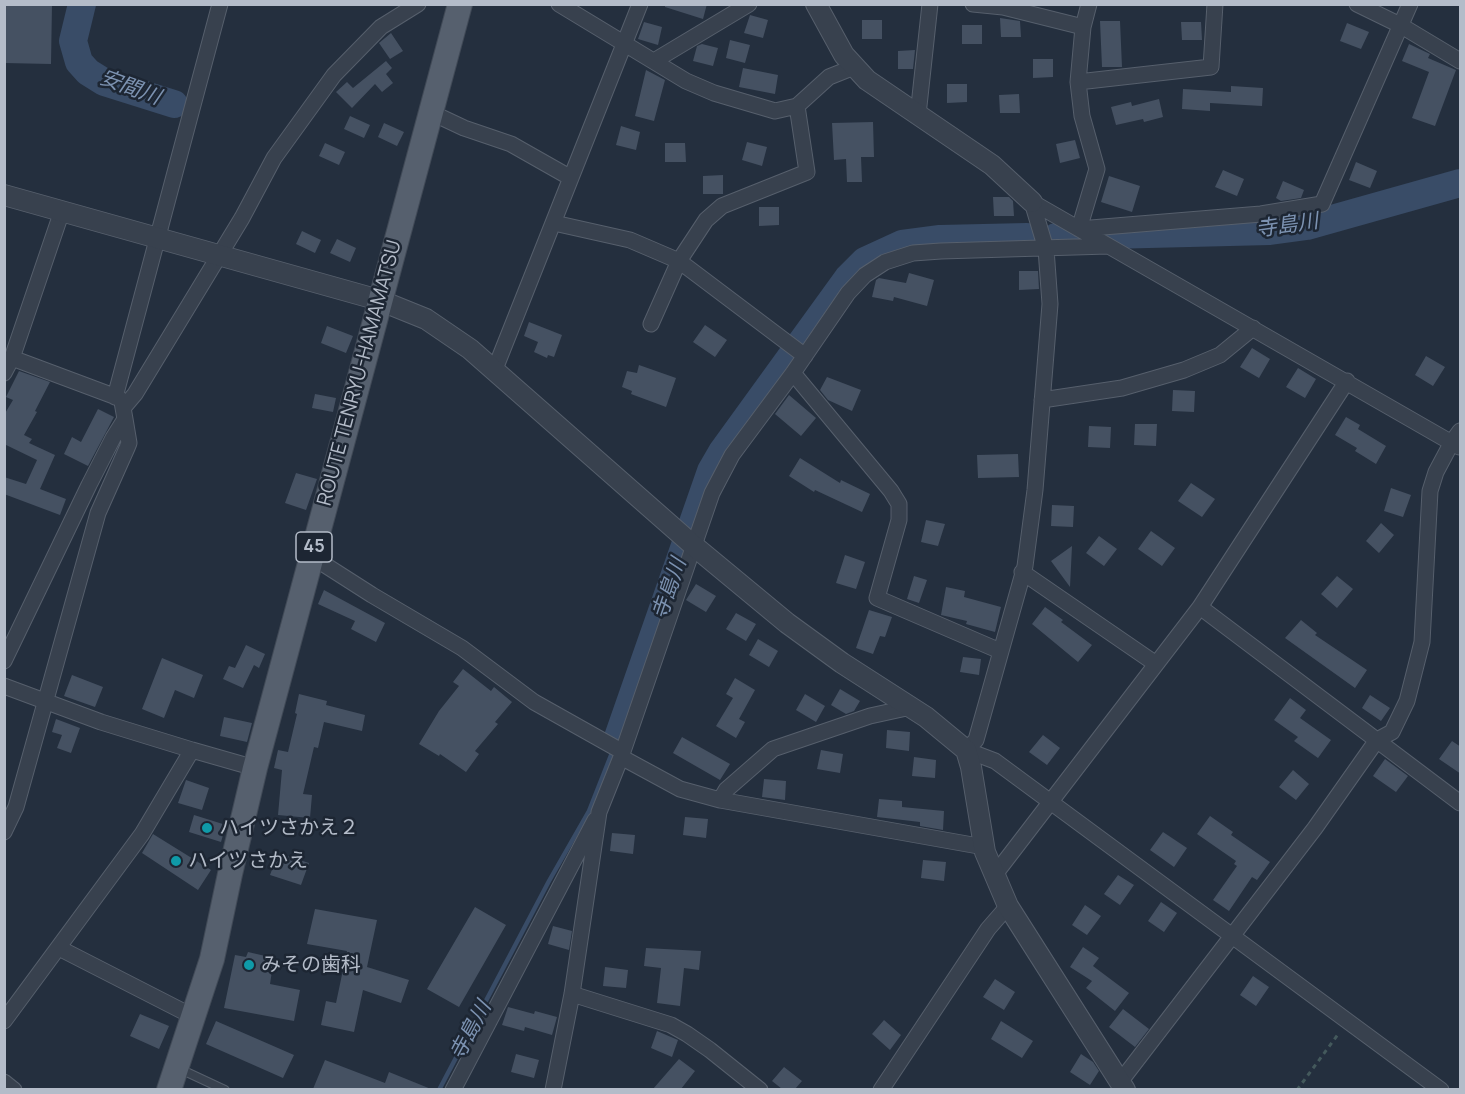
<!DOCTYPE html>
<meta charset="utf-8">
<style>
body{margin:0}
#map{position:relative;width:1465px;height:1094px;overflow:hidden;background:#242f3e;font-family:Manrope,sans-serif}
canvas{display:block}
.frame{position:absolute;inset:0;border:6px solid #b4bcc9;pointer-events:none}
</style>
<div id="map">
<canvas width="1465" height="1094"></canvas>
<div class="frame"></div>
</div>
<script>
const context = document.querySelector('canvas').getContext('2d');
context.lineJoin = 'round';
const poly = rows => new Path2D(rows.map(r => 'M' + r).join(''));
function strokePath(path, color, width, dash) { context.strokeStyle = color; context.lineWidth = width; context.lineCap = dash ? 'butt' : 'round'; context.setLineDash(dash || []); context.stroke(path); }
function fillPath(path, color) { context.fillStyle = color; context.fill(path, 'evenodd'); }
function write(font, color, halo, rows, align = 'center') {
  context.font = font + ' Manrope,"Noto Sans JP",sans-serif'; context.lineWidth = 5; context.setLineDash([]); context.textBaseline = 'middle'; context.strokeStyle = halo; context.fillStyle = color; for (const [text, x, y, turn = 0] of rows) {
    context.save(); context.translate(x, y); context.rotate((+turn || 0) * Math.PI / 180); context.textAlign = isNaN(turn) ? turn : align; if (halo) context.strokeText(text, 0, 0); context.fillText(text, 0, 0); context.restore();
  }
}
const stream = poly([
 [439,1090,549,881,589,811,617,740]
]);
const river = poly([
 [82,4,73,41,79,62,88,72,104,82,174,104],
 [1108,235,1270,231,1307,226,1460,183],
 [1056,237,1078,236],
 [617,740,711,471,722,452,848,278,865,261,902,244,940,239,1027,237]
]);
const building = poly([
 [4,4,52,4,51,64,4,63],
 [665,4,707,4,703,19,665,7],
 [750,15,768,20,763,38,744,33],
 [1000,18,1020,21,1021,37,1001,37],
 [862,20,882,20,882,39,862,39],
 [1100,21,1120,21,1122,67,1102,67],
 [644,22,662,27,658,45,638,39],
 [1181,22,1201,22,1202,40,1182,40],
 [1347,23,1369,32,1361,49,1340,41],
 [962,25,982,25,982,44,962,44],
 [391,33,403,51,390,59,379,43],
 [730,40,750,45,745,63,726,58],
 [702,44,718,48,713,66,693,61,697,46],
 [1409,44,1430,54,1428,58,1456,70,1435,126,1412,118,1429,72,1402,61],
 [915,50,913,69,898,69,898,51],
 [1033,59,1053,59,1053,77,1033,78],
 [386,61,392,68,386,74,393,83,382,92,375,84,352,108,336,92,347,82,353,88],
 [743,68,778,75,775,94,739,87],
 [646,70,665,80,654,121,635,116],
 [947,84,967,84,967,102,947,103],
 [1231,86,1263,88,1262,106,1210,103,1210,111,1182,109,1183,89,1231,92],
 [1019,94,1020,113,1000,113,999,95],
 [1159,99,1163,117,1144,122,1143,119,1116,125,1111,107,1131,102,1132,106],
 [350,116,370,125,364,138,344,129],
 [873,122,874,157,861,157,862,182,847,182,846,159,834,160,832,123],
 [384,123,404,132,397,146,378,137],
 [621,126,640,132,636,150,616,145],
 [1075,140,1080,158,1060,163,1056,144],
 [747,142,767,147,762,166,742,160],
 [325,143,345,152,339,165,319,156],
 [665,143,685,143,686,162,665,162],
 [1356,162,1377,171,1370,188,1349,180],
 [1223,170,1244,179,1237,196,1215,187],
 [723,175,723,194,703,194,703,176],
 [1109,176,1140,186,1132,212,1101,202],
 [1283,181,1304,190,1301,198,1281,201,1276,198],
 [993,197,1009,197,1013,201,1014,216,994,216],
 [759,207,779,207,779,225,759,226],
 [302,231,321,240,315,253,296,244],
 [337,239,356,248,350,262,330,253],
 [1019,271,1038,271,1039,289,1019,290],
 [909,273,934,280,927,306,894,297,893,301,872,297,876,280,879,278,906,283],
 [529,322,562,335,554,357,548,355,547,358,534,352,538,342,524,336],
 [705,325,727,340,715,357,693,342],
 [327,326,353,336,346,353,321,343],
 [1252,348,1270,359,1259,378,1240,367],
 [1426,356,1445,367,1433,386,1415,375],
 [639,365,676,378,666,407,631,394,632,391,622,387,627,371,637,373],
 [1298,368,1316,379,1305,398,1286,387],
 [19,371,50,382,35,411,37,412,24,435,32,439,29,443,55,455,40,489,66,499,60,515,4,494,4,477,26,484,37,460,4,444,4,415,13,400,6,397],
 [827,377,861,390,852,411,828,400,820,390],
 [1173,390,1195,391,1194,412,1172,411],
 [315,394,336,398,333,412,312,408],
 [789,395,816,418,801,436,775,414],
 [98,409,114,417,88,466,64,454,72,437,81,442],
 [1346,417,1360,425,1358,429,1386,446,1376,464,1355,451,1357,448,1335,435],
 [1135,424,1157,424,1156,446,1134,445],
 [1089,426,1111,427,1110,448,1088,447],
 [1018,454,1019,477,978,478,977,455],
 [800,458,840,483,841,480,870,494,862,512,815,490,814,492,789,476],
 [296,473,317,479,306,510,285,503],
 [1191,483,1215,499,1202,517,1178,501],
 [1391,488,1411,495,1403,517,1384,511],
 [1052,505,1074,506,1073,527,1051,526],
 [926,520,945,524,938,546,921,542],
 [1381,523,1394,535,1379,553,1366,541],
 [1151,531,1175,548,1162,566,1138,549],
 [1099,536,1117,549,1104,566,1086,553],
 [1072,546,1070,587,1051,561],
 [845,555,865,562,856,589,836,583],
 [914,576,927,580,919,603,907,599],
 [1337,576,1353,589,1337,608,1321,594],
 [696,584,716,596,706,612,686,600],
 [946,587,965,591,964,597,1001,607,995,632,966,624,967,621,941,615],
 [324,590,385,623,376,642,351,629,355,621,318,604],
 [1045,607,1063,620,1061,622,1092,645,1078,662,1032,624],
 [869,610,892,617,885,637,880,636,873,654,856,648],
 [736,613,756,624,746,641,726,629],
 [1301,620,1317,633,1315,635,1367,670,1355,688,1285,638],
 [758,639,778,651,769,667,749,655],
 [246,645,265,654,259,668,254,665,243,688,223,679,229,666,235,668],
 [963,657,981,659,979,675,960,672],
 [162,658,203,675,194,698,175,690,164,718,142,709],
 [463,669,491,691,494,687,512,702,495,722,498,724,475,751,479,754,466,772,440,754,439,756,419,744,439,711,459,686,453,682],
 [72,675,103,687,95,707,64,696],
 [735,678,755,690,739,719,745,722,736,738,716,726,733,698,726,694],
 [840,689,860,701,854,711,846,714,831,705],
 [299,694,327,701,326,705,365,715,362,731,324,722,318,748,314,747,303,794,312,795,310,818,278,815,282,770,274,768,278,750,288,752,297,714,295,713],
 [805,694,825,706,816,722,796,710],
 [1370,695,1390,708,1381,721,1362,708],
 [1290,698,1306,710,1300,718,1331,740,1318,758,1294,741,1298,737,1274,720],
 [224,717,252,723,247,742,220,736],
 [56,719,80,728,71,753,57,748,62,735,52,732],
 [887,730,910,732,909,751,886,748],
 [1043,735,1060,748,1047,765,1029,752],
 [682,737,730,764,720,780,673,753],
 [1452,741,1461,747,1461,774,1439,759],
 [821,750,843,754,840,773,817,769],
 [914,757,936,760,935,778,912,776],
 [1385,759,1408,776,1396,792,1373,776],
 [1293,770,1309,784,1296,800,1279,787],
 [764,779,786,781,785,800,762,797],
 [186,780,209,788,202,810,178,803],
 [879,799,902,801,902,807,944,811,943,830,920,826,920,822,877,817],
 [194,815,226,825,221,842,189,832],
 [1210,816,1233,832,1231,835,1270,862,1257,880,1252,877,1229,911,1213,900,1237,866,1234,864,1236,861,1197,834],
 [685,817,708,819,706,838,683,835],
 [1163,832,1187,848,1174,867,1150,850],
 [612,833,635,835,633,854,610,851],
 [153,834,211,870,198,890,142,853],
 [278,853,309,863,301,885,270,875],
 [923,860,946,862,944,881,921,878],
 [1118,875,1134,885,1120,905,1104,894],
 [1161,902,1177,913,1164,932,1148,921],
 [1085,905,1101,916,1087,935,1072,925],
 [475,907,506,925,459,1007,427,989],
 [315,909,377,920,367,967,409,980,401,1003,363,990,354,1032,321,1025,326,1001,336,1003,347,951,307,944],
 [553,926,572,931,569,950,548,944],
 [1083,947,1099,958,1093,966,1129,993,1115,1011,1086,988,1092,981,1070,967],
 [646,948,701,951,699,970,684,968,680,1006,657,1003,661,968,644,966],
 [248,952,274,958,270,984,300,990,294,1021,224,1008,235,955,246,957],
 [605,967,628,970,626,988,603,986],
 [1253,976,1269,987,1256,1006,1240,995],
 [995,979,1015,992,1004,1010,983,997],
 [508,1007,534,1014,535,1011,557,1017,552,1035,525,1027,524,1031,502,1025],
 [1123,1009,1149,1029,1135,1047,1109,1027],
 [140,1014,169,1026,159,1049,130,1036],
 [884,1020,901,1035,890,1050,872,1034],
 [216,1021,294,1055,283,1078,206,1044],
 [1001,1021,1033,1041,1022,1058,991,1039],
 [657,1031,678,1040,672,1057,651,1048],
 [516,1054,539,1060,534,1078,511,1072],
 [1081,1054,1093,1062,1099,1071,1090,1085,1070,1072],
 [679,1059,695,1071,681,1089,653,1089],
 [325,1060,385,1083,389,1072,431,1089,313,1089],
 [784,1067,802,1081,795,1089,782,1089,772,1081]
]);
const path = poly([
 [1297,1090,1339,1033]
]);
const service = poly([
 [180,1069,225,1090]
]);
const minor = poly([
 [559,4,686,81,714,93,775,111,797,106,829,77,854,67],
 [973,4,1003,7,1083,27],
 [1089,4,1083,27,1078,82,1082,116,1097,169,1079,229,1261,214,1322,204,1410,4],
 [1357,4,1400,25,1460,61],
 [654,61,749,4],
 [1078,82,1211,67,1215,4],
 [430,112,464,128,511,144,571,178],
 [918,115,930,4],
 [1032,202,1046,249,1050,304,1035,490,1025,566,976,740,966,750,995,761,1441,1090],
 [1032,202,1459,447],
 [554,223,630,240,679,261,805,356],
 [651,324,679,261,706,220,722,206,807,172,797,106],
 [495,369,640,4],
 [4,373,12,358,62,211],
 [793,373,891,491,899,504,899,520,877,598,1000,651],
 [115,397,220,4],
 [1042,400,1122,388,1184,370,1220,355,1253,328],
 [124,407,135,394,242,218,274,158,334,75,381,27,418,4],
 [311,556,372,595,462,648,534,702,623,752],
 [1022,572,1156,664],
 [1200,607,1460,803],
 [4,661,89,485,113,438,125,419,122,402,119,398,12,358],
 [4,686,101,722,192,750],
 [621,757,680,789,720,800,726,790,773,749,870,716,911,707],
 [720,800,984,847],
 [4,832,16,807,98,513,127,448,129,443,125,419],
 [996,873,1200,607,1347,381],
 [59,948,194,1017],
 [572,994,671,1025,687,1034,710,1050,760,1090],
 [4,1021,142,834,192,750,255,768],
 [4,1082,14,1090],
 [1120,1082,1315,828,1377,740,1392,732,1407,701,1422,642,1430,491,1436,472,1452,442,1460,431],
 [453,1090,595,820],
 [553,1090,572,994,599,812,621,757,712,493,732,455,793,373,848,293,865,275,885,262,913,253,941,251,1108,246],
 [881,1090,988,929,1008,906]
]);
const tertiary = poly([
 [816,4,844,55,867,80,992,165,1032,202],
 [4,195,379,300,426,319,470,349,694,546,787,623,842,663,926,717,966,750,971,767,985,852,1008,906,1125,1090]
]);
const primary = poly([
 [169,1090,212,959,230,874,255,768,460,4]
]);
const markers = [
 [207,828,6,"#0f9aa8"],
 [176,861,6,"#0f9aa8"],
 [249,965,6,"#0f9aa8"]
];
const shields = [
 [314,547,36]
];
const shieldNames = [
 ["45",314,547]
];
const streetNames = [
 ["ROUTE TENRYU-HAMAMATSU",360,373,-75]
];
const poiNames = [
 ["ハイツさかえ２",219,828],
 ["ハイツさかえ",188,861],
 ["みその歯科",261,965]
];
const waterNames = [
 ["安間川",130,88,20],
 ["寺島川",1287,226,-8],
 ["寺島川",670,589,-71],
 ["寺島川",471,1031,-62]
];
strokePath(stream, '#394c67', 4.5);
strokePath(river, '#394c67', 28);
fillPath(building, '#455162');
strokePath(service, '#565f6c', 10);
strokePath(minor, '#565f6c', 17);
strokePath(tertiary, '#565f6c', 22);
strokePath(primary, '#414a57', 26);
strokePath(path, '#44595c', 3, [4.5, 4.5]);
strokePath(service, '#38414e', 8);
strokePath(minor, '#38414e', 15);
strokePath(tertiary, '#38414e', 20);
strokePath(primary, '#56606e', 24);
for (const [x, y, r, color] of markers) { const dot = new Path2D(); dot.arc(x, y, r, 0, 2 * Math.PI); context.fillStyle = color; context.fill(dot); strokePath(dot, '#1d2633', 2); }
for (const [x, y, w] of shields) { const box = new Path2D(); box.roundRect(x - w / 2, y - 15, w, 30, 4.5); context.fillStyle = '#1d2633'; context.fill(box); strokePath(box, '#b4bcc9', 1.5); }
write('bold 18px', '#b4bcc9', null, shieldNames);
write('20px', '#b4bcc9', '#1d2633', streetNames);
write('20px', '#b4bcc9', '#1d2633', poiNames, 'left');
write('italic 21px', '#7c92b1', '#1d2633', waterNames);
</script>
